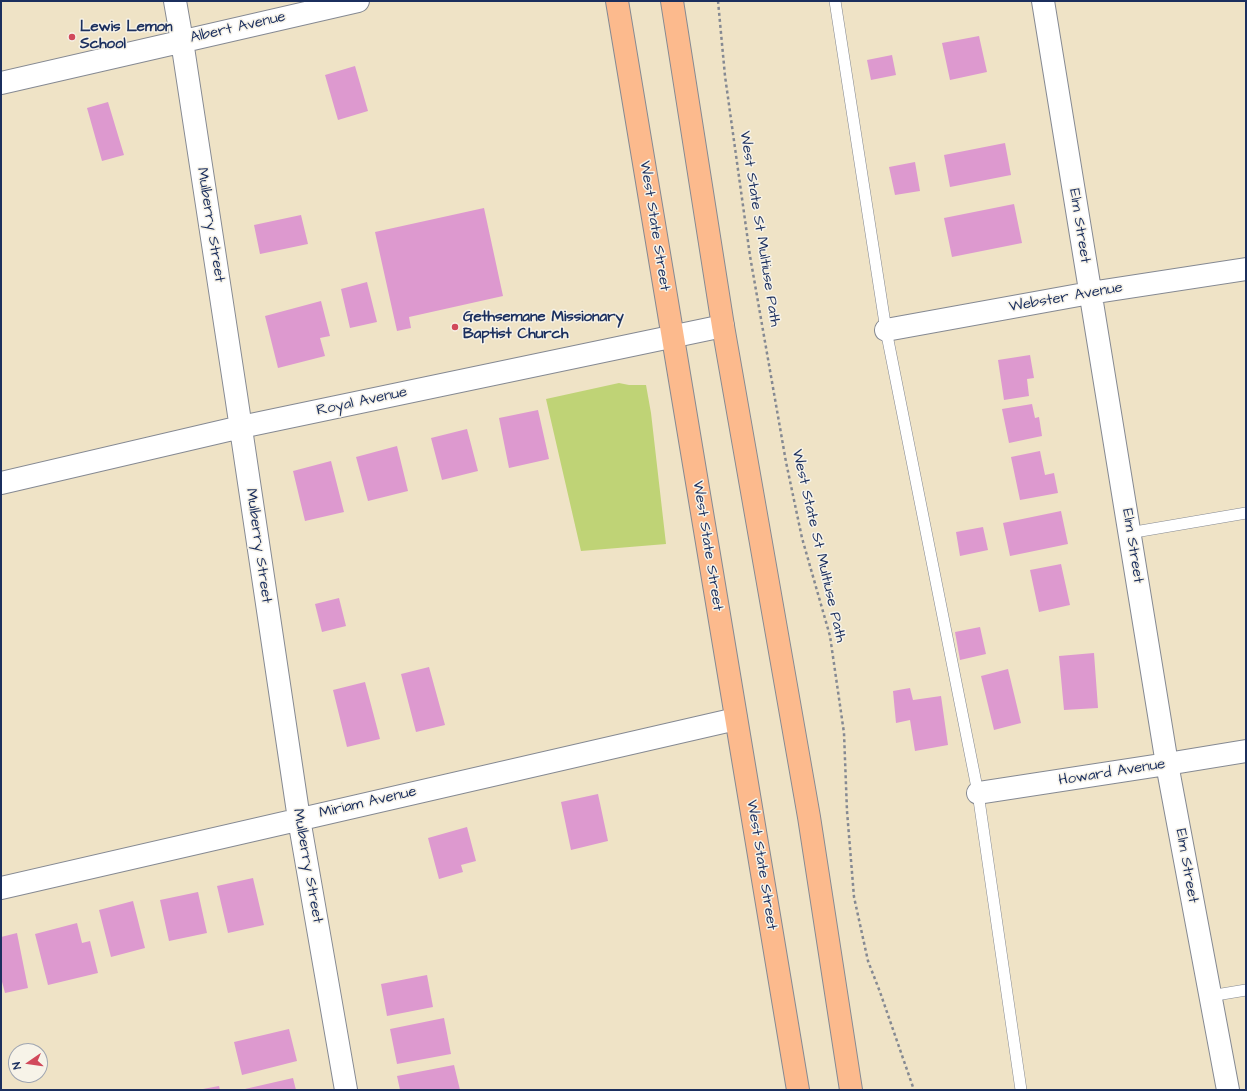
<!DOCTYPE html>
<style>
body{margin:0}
#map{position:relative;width:1247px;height:1091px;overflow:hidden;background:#efe3c6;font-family:"Architects Daughter",sans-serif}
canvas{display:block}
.frame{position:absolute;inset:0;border:2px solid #1b2f5e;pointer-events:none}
.north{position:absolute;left:8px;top:1043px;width:40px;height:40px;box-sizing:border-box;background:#f7f3e8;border:1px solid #9fa5b1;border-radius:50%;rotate:257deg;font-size:11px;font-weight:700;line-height:16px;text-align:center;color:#1b2f5e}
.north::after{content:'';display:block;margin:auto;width:14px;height:18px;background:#d1495b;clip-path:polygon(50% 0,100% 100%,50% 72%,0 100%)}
</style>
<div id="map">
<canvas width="1247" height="1091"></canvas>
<div class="frame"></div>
<div class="north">N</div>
</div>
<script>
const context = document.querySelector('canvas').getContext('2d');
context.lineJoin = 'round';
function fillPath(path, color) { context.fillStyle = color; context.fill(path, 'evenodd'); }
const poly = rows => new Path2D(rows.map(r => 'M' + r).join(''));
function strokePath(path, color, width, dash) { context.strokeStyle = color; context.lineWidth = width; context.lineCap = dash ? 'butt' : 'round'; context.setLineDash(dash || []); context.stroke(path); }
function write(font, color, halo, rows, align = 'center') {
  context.font = font + ' "Architects Daughter",sans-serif'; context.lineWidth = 3; context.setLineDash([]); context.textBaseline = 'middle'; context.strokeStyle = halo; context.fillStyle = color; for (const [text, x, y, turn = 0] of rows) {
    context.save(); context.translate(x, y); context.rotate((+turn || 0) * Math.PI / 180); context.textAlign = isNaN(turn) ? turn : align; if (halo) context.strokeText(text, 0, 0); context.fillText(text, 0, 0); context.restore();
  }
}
const green = poly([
 [619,383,629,385,646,385,651,413,666,544,581,551,546,399]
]);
const building = poly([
 [979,36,987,72,950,80,942,43],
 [892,55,896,75,871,80,867,60],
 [355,66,368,111,338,120,325,75],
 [108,102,124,155,102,161,87,108],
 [1005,143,1011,175,950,187,944,155],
 [915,162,920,191,895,195,889,167],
 [1014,204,1022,243,952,257,944,218],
 [484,208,503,296,409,317,411,328,397,331,375,232],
 [301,215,308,244,260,254,254,225],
 [367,282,377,322,350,328,341,289],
 [321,301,330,336,320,338,325,356,278,368,265,316],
 [1030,355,1034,378,1027,379,1029,396,1004,400,998,360],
 [1032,404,1035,418,1039,417,1042,436,1009,443,1002,409],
 [538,410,549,459,509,468,499,418],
 [467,429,478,471,442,480,431,438],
 [397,446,408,491,368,501,356,457],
 [1040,451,1045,475,1054,473,1058,493,1020,500,1011,457],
 [331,461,344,512,305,521,293,471],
 [1061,511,1068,544,1010,556,1003,523],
 [983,527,988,550,960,556,956,532],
 [1061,564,1070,605,1039,612,1030,570],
 [339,598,346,626,322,632,315,604],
 [980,627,986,654,960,660,955,632],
 [1094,653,1098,708,1064,710,1059,656],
 [429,667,445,725,416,732,401,674],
 [1008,669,1021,723,994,730,981,676],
 [365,682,380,739,347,747,333,690],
 [910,688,913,700,941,696,948,745,915,751,910,720,896,723,893,691],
 [598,794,608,841,571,850,561,802],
 [467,827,476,861,461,865,463,872,439,879,428,838],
 [253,878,264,925,228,933,217,886],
 [198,892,207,933,169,941,160,900],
 [133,901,145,948,111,957,99,910],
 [77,923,82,943,90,941,98,973,48,985,35,934],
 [17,933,28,988,5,993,1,978,1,937],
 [427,975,433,1007,387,1016,381,984],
 [444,1018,451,1054,397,1064,390,1029],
 [289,1029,297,1061,242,1075,234,1042],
 [454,1065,460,1090,400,1090,397,1076],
 [293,1078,296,1090,245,1090,245,1089],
 [219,1086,220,1090,203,1090,203,1089]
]);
const path = poly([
 [718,1,725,76,750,256,786,462,802,538,830,636,844,733,847,811,854,897,868,961,880,992,914,1090]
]);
const lane = poly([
 [835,1,886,330,978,793,1021,1090],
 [1129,533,1246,513],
 [1210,996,1246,990]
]);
const street = poly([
 [175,1,182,41,236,395,299,819,346,1090],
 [1043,1,1167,764,1228,1090],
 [1,83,358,1],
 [886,330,1090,293,1246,269],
 [1,483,241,427,723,326],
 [978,793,1167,764,1246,751],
 [1,888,736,719]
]);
const primary = poly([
 [617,1,798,1090],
 [672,1,723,326,809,817,851,1090]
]);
const markers = [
 [72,37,4,"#d1495b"],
 [455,327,4,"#d1495b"]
];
const poiNames = [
 ["Lewis Lemon",80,28],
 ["School",80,45],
 ["Gethsemane Missionary",463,318],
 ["Baptist Church",463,335]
];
const streetNames = [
 ["Albert Avenue",238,28,-13],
 ["Mulberry Street",210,225,81],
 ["West State Street",654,226,81],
 ["Elm Street",1079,226,81],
 ["West State St Multiuse Path",759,229,81],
 ["Webster Avenue",1066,298,-10],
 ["Royal Avenue",362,402,-12],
 ["Mulberry Street",258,546,82],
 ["West State Street",707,546,81],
 ["West State St Multiuse Path",818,546,77],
 ["Elm Street",1132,546,81],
 ["Howard Avenue",1112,773,-9],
 ["Miriam Avenue",368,803,-13],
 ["West State Street",761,865,81],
 ["Mulberry Street",307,866,80],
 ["Elm Street",1186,866,80]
];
fillPath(green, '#bfd376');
fillPath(building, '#dd99cf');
strokePath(lane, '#858992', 12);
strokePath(street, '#858992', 24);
strokePath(primary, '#858992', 24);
strokePath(path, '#858992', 2.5, [3, 3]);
strokePath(lane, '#fff', 11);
strokePath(street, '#fff', 22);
strokePath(primary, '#fcba8d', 22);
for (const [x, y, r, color] of markers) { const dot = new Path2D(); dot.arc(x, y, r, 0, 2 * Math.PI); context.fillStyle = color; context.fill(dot); strokePath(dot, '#f7f3e8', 1.5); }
write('bold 15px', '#1b2f5e', '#f7f3e8', poiNames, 'left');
write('15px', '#1b2f5e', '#f7f3e8', streetNames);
</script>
